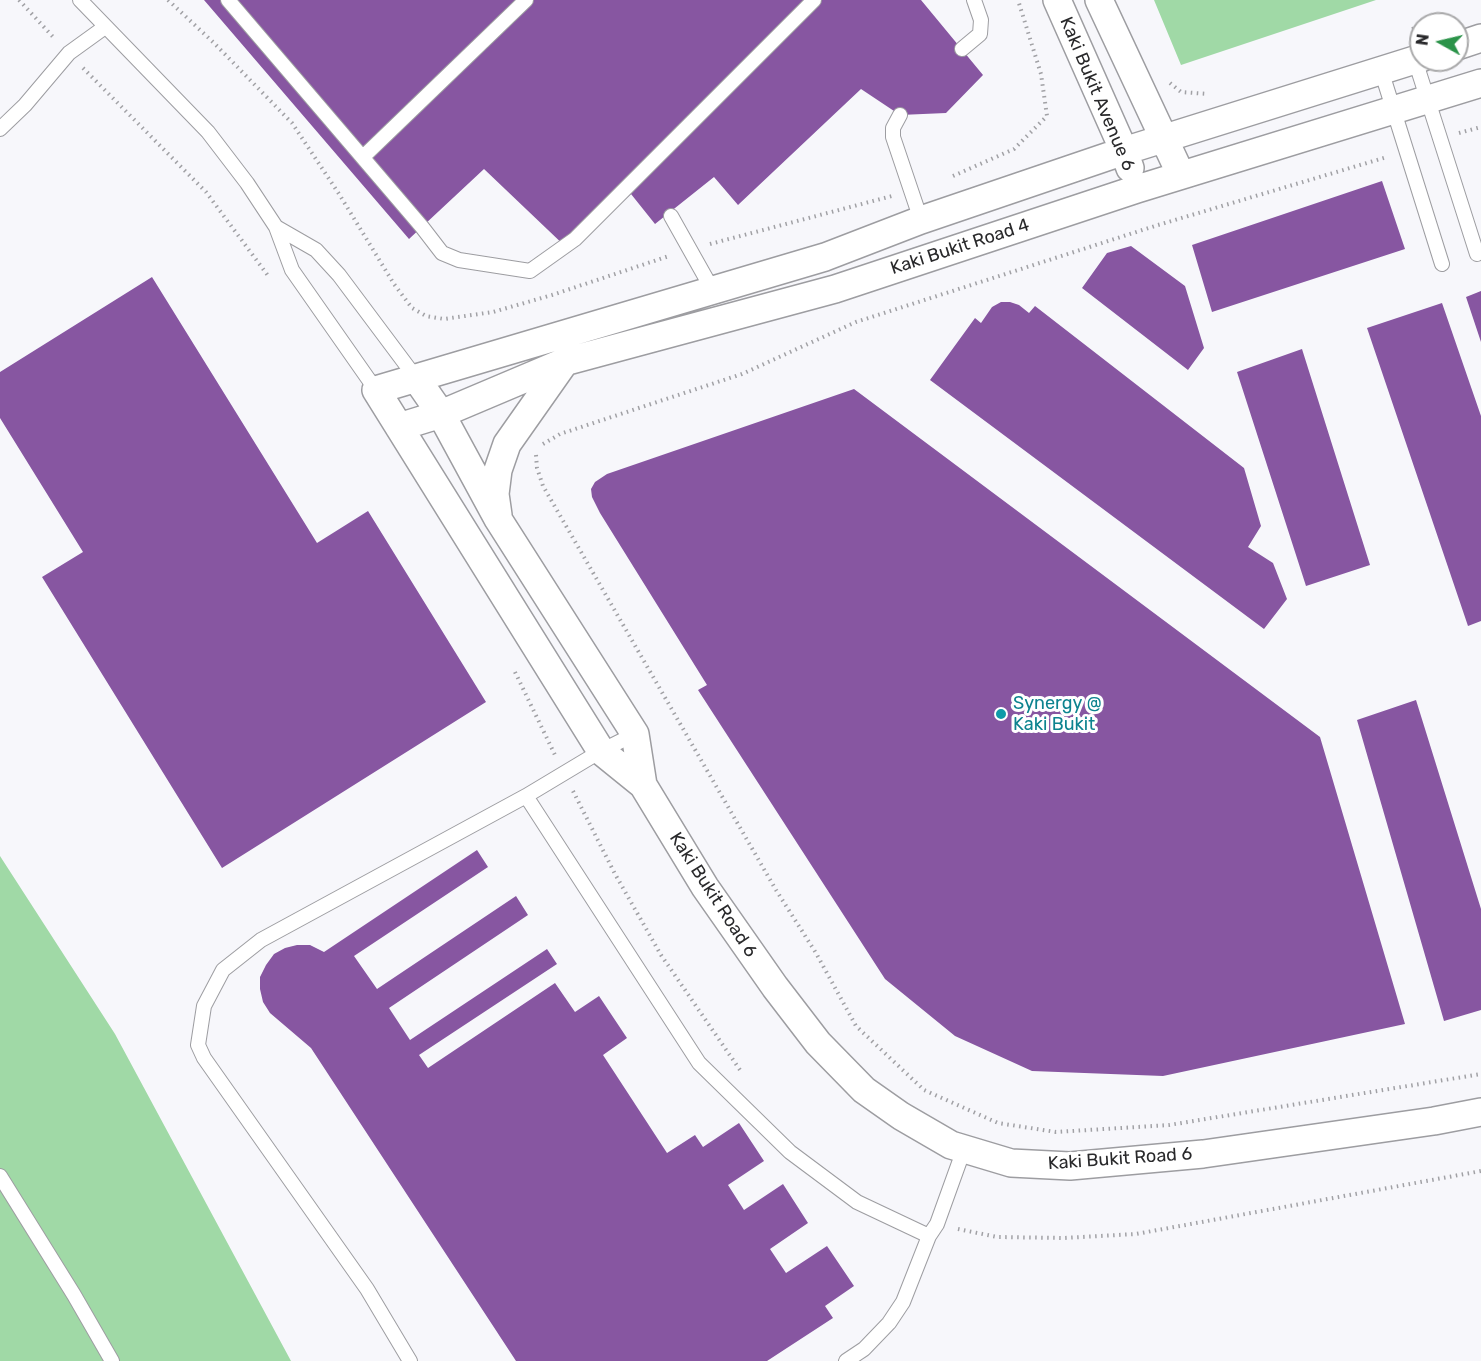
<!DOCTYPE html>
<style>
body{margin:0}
#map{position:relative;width:1481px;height:1361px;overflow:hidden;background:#f7f7fb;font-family:Rubik,sans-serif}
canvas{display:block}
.north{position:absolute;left:1409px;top:12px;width:60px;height:60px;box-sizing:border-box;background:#fff;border:2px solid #a9a9aa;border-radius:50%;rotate:278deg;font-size:16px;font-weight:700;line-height:24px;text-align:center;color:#29292b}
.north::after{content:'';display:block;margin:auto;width:21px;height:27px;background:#2b9349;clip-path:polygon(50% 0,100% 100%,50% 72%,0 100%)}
</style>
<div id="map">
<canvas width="1481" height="1361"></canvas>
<div class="north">N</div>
</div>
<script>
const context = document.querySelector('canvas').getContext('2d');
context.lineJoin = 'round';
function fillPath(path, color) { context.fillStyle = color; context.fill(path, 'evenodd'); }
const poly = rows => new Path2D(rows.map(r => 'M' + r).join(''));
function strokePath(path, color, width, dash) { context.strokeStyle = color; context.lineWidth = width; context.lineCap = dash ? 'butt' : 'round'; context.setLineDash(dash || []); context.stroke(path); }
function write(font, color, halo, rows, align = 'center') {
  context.font = font + ' Rubik,sans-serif'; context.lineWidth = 6; context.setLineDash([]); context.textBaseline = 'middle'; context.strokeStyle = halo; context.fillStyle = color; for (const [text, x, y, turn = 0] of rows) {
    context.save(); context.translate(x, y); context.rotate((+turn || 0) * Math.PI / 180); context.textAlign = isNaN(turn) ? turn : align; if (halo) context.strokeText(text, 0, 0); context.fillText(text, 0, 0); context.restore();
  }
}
const green = poly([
 [1154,0,1376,0,1181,65],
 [0,856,115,1034,291,1361,0,1361]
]);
const building = poly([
 [204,0,921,0,983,75,946,113,900,115,861,89,738,205,714,177,655,224,631,194,569,250,484,169,409,239],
 [1382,181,1405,249,1212,312,1192,245],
 [1131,246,1185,286,1204,348,1188,370,1082,288,1107,253],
 [152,277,317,543,368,511,486,702,222,868,42,577,83,552,0,418,0,372],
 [1481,291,1481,342,1466,297],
 [1001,302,1010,302,1019,305,1029,313,1035,306,1244,468,1261,526,1248,547,1273,563,1287,599,1264,629,930,380,975,318,981,323,992,307],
 [1442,303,1481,416,1481,621,1468,626,1367,328],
 [1302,349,1370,565,1306,586,1237,372],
 [854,389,1320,737,1405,1024,1163,1076,1032,1071,955,1036,885,979,698,690,707,685,600,513,592,497,591,489,595,482,607,474],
 [1416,700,1481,909,1481,1010,1444,1021,1357,720],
 [477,850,488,867,354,956,377,989,516,896,528,915,389,1008,410,1040,547,949,557,964,419,1055,428,1068,555,983,575,1012,599,996,627,1038,603,1055,667,1153,695,1135,703,1147,739,1123,764,1161,728,1185,744,1210,783,1184,808,1223,770,1249,786,1273,827,1246,854,1286,825,1306,833,1318,767,1361,516,1361,311,1048,270,1013,263,1002,260,989,260,977,266,965,274,954,285,948,297,945,310,945,324,952]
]);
const path = poly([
 [19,0,55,39],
 [168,0,214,43,292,123,339,194,394,284,412,308,426,316,444,319,493,312,552,295,669,256],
 [1427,24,1446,18],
 [1412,29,1421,26],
 [83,68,206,192,269,277],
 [1170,83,1181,92,1208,94],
 [1459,133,1481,127],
 [953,176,1014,149,1047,116,1041,74,1018,0],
 [710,244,892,196],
 [543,444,560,434,742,374,856,322,1158,225,1387,157],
 [536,455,537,468,543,486,776,890,816,953,856,1026,924,1090,998,1123,1056,1132,1169,1125,1481,1074],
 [515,672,555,755],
 [573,791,615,874,661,955,740,1070],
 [958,1229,997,1237,1063,1238,1136,1234,1481,1171]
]);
const lane = poly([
 [80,0,208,132,247,183,276,227,292,270,376,390],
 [228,0,422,227,442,253,459,260,530,271,575,239,814,0],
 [962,49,980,34,981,20,974,0],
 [1415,60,1477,254],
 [1381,70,1442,264],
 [900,115,893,128,893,137,921,220],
 [0,129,25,105,69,53,105,27],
 [363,157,526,0],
 [671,216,712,289],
 [276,227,316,250,339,275,416,378],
 [526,796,699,1063,790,1152,857,1202,929,1236],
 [0,1176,74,1295,112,1361],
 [410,1361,367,1289,204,1058,198,1045,204,1006,223,970,261,940,526,796,601,751,635,734],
 [846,1361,864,1349,889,1323,903,1302,929,1236,937,1224,964,1149]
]);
const street = poly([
 [1057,0,1124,151,1130,168],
 [1099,0,1181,175],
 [1457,46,1481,38],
 [1421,58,1124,151,921,220,825,257,376,390,601,751,643,785,705,887,775,987,818,1043,864,1090,901,1116,951,1145,1011,1163,1070,1166,1203,1154,1434,1121,1481,1112],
 [416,378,441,414,498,519,635,734,643,785],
 [399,427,441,414,564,362,835,289,1137,189,1481,83],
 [498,515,495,494,498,470,507,444,564,363]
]);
const markers = [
 [1001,714,6,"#0f9aa8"]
];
const streetNames = [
 ["Kaki Bukit Avenue 6",1097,94,67],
 ["Kaki Bukit Road 4",960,247,-18],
 ["Kaki Bukit Road 6",713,895,57],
 ["Kaki Bukit Road 6",1120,1159,-4]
];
const cultureNames = [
 ["Synergy @",1013,704],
 ["Kaki Bukit",1013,725]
];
fillPath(green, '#a0d9a6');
fillPath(building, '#8756a1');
strokePath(lane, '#9d9da1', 16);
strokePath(street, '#9d9da1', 30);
strokePath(path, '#a1a1a5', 4, [1.5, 4.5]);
strokePath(lane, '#fff', 14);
strokePath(street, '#fff', 27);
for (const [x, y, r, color] of markers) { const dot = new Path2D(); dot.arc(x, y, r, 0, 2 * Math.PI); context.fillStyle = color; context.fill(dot); strokePath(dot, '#fff', 2); }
write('18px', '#29292b', '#fff', streetNames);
write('18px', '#0d838f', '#fff', cultureNames, 'left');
</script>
